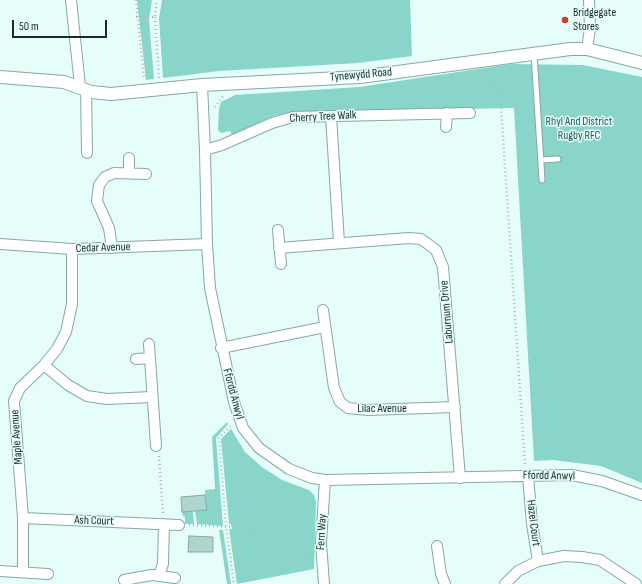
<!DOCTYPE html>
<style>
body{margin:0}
#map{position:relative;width:642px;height:584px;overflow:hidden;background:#e6fefa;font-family:"Sofia Sans Condensed",sans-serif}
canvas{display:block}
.scale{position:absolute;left:12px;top:20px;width:95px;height:18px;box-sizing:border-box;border:2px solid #1a2926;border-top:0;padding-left:5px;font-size:12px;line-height:14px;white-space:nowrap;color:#1a2926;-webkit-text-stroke:3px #e6fefa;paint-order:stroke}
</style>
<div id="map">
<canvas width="642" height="584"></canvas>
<div class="scale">50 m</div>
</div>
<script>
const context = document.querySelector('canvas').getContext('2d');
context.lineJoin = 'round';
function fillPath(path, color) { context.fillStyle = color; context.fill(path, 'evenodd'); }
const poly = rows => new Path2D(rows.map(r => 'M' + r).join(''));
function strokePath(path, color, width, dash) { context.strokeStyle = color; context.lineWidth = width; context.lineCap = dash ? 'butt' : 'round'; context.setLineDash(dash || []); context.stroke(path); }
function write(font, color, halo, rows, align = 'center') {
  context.font = font + ' "Sofia Sans Condensed",sans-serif'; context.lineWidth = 3; context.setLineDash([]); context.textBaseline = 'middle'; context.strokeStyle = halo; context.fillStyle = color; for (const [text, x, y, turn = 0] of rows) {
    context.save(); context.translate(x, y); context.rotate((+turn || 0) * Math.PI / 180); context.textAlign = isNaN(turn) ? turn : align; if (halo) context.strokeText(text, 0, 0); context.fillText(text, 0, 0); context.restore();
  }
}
const green = poly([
 [137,0,152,0,149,19,154,79,146,80],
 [162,0,410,0,412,56,358,63,219,71,163,78,159,18],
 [511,64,583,65,642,77,642,483,601,466,553,460,534,461,514,108,291,112,273,116,232,135,230,131,221,133,218,130,219,108,221,102,235,95,359,87],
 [227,422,228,424,216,438,223,526,197,524,195,511,207,510,205,490,215,489,212,437],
 [231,429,245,452,262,467,282,480,309,490,314,495,316,502,314,569,237,584,229,529,232,529,231,524,229,524,221,439],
 [193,511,194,524,185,524,185,517,183,516,182,512],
 [219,530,223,530,231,584,227,584]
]);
const building = poly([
 [205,495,207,510,182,512,181,497,205,495],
 [189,536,213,537,213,552,188,552,189,536]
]);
const path = poly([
 [136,0,144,79],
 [136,17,155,17,157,0],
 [155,17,159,79],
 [479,73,500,92,525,465],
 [358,106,359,89],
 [215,107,224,95],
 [230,426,219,438,226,527,234,584],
 [159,456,163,513],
 [189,525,234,527,312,558]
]);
const service = poly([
 [534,54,542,180],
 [541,160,558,159]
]);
const minor = poly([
 [71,0,80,86],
 [587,49,590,28,589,0],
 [202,85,205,150,207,244,210,288,234,402,243,428,259,448,289,469,312,478,325,480,572,475,602,481,642,495],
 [86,89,87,153],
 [331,116,339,243],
 [446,127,447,113],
 [205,150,222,145,272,123,293,117,470,113],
 [129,158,129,173],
 [278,230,281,264],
 [0,244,72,249,207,244],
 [112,248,109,228,97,201,99,185,105,177,114,173,146,174],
 [279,248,409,238,421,239,436,250,443,267,460,478],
 [323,310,334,388,340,402,348,408,368,410,455,407],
 [149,344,156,446],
 [221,348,325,327],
 [136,359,150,358],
 [44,365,68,385,87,396,107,399,152,397],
 [528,476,532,524,538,561,564,556,582,557,600,560,636,584],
 [23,518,179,525],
 [437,546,441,574,445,584],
 [0,571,48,574],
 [23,572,23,518,14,401,20,388,44,365,57,349,66,332,72,304,72,249],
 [159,575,163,564,164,524],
 [124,580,152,575,175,578],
 [324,584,321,543,325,480],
 [505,584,518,571,538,561]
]);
const tertiary = poly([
 [0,77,64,82,91,92,111,94,202,85,360,77,570,49,587,49,642,63]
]);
const markers = [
 [565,20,4,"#ca3f24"]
];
const poiNames = [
 ["Bridgegate",573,13],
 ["Stores",573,27]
];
const streetNames = [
 ["Tynewydd Road",361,75,-5],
 ["Cherry Tree Walk",323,117,-3],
 ["Cedar Avenue",103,248,-2],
 ["Laburnum Drive",447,312,-95],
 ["Ffordd Anwyl",233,394,75],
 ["Lilac Avenue",382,409],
 ["Maple Avenue",17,437,-94],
 ["Ffordd Anwyl",549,476,1],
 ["Ash Court",94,521,2],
 ["Hazel Court",533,523,83],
 ["Fern Way",322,532,-87]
];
const parkNames = [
 ["Rhyl And District",579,122],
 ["Rugby RFC",579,136]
];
fillPath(green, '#89d5c9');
fillPath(building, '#aed5ce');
strokePath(building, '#84a9a3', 1);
strokePath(service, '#84a9a3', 7);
strokePath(minor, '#84a9a3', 12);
strokePath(tertiary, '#84a9a3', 14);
strokePath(path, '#a7bdb9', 2.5, [1, 3]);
strokePath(service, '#fff', 5);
strokePath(minor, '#fff', 10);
strokePath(tertiary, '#fff', 12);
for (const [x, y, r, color] of markers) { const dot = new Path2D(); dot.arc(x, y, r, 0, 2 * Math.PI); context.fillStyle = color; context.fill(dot); strokePath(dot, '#e6fefa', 1.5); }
write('12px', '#1a2926', '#e6fefa', poiNames, 'left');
write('12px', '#1a2926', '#e6fefa', streetNames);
write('12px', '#1c5951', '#e6fefa', parkNames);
</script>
